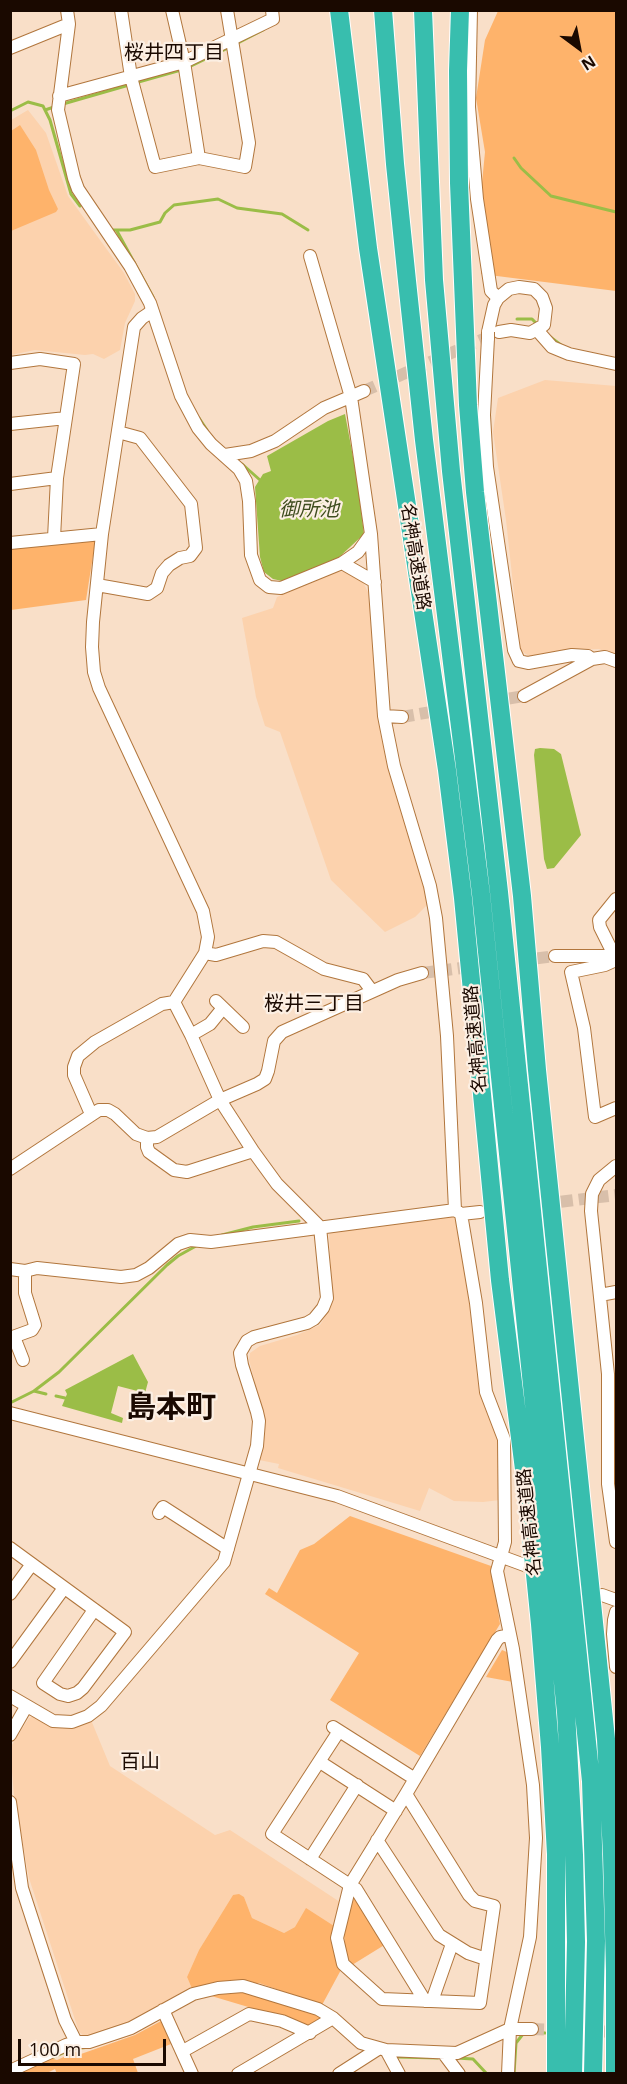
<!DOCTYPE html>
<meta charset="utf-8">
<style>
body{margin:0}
#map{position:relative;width:627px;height:2084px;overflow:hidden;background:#f9dfc8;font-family:"Open Sans",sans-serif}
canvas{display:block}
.frame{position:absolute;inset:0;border:12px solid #1a0900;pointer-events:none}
.north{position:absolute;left:549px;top:18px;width:60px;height:60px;-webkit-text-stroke:4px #fcefe3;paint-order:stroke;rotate:148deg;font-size:16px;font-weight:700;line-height:24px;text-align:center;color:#1a0900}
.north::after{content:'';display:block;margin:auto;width:21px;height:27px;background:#1a0900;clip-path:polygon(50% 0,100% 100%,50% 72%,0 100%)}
.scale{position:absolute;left:18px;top:2039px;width:148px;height:27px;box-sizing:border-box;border:3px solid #1a0900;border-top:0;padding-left:8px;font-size:18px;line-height:21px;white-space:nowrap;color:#1a0900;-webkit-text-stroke:4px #fcefe3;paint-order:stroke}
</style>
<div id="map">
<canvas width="627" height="2084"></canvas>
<div class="frame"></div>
<div class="north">N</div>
<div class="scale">100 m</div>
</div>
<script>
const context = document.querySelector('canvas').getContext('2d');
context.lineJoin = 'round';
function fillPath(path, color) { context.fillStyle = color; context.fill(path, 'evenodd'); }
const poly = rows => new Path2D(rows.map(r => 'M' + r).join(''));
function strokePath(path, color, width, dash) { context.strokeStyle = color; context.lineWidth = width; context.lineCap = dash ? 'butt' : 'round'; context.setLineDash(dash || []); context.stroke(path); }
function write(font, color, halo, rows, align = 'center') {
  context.font = font + ' "Open Sans","Noto Sans JP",sans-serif'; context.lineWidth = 4.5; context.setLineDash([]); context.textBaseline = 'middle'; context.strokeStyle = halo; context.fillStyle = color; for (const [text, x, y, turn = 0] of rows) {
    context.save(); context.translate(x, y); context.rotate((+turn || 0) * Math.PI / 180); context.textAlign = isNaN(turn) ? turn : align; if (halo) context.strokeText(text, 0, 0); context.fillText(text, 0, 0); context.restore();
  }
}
const built = poly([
 [28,110,46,133,68,196,124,273,135,294,135,301,125,323,120,350,104,359,93,354,85,355,35,350,11,355,11,120],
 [545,380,616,386,616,656,599,649,577,650,531,657,524,653,520,649,506,520,493,432,498,398],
 [347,571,358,577,364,584,369,594,381,736,424,884,428,904,415,917,385,932,331,880,280,732,265,726,256,697,242,618,273,608,277,597,336,572],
 [449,1215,458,1219,501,1441,500,1500,483,1502,454,1501,429,1488,420,1511,278,1468,279,1464,259,1460,264,1416,249,1360,250,1353,260,1346,297,1335,320,1325,329,1310,332,1300,329,1234,332,1230],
 [33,1716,48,1724,64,1728,91,1720,110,1766,215,1835,230,1830,340,1902,334,1926,295,1927,284,1933,252,1918,244,1897,233,1895,199,1950,187,1977,193,1991,129,2024,93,2037,84,2036,79,2032,29,1878,14,1795,10,1748,29,1718]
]);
const green = poly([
 [498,11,616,11,616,291,481,274,484,259,481,193,485,152,476,98,485,40],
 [20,125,36,150,49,190,58,209,56,212,11,231,11,131],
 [92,538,95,543,86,600,11,610,10,548],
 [350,1516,491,1566,500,1624,420,1756,330,1700,359,1653,265,1594,269,1588,277,1593,300,1550,314,1544],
 [502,1650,509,1653,513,1682,486,1677],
 [239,1894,244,1897,252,1918,284,1933,295,1927,306,1908,334,1926,342,1968,322,2005,259,1983,218,1985,193,1991,187,1977,199,1950,233,1895],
 [354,1897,386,1944,352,1965,346,1955,344,1934],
 [222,1992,241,1992,315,2013,324,2019,312,2026,208,1995],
 [161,2021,171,2044,133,2059,138,2073,57,2074,55,2069,47,2073,20,2074,50,2058,57,2060,75,2052,81,2054,135,2035]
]);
const water = poly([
 [345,414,357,478,364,534,334,562,282,581,273,579,264,572,260,557,255,487,263,474,271,471,267,456,328,421],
 [540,748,554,749,561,754,581,835,554,868,547,869,544,859,534,755,535,749],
 [133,1354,148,1382,145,1393,118,1386,111,1413,123,1418,122,1423,62,1406,67,1394,65,1390]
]);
const stream = poly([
 [236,44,263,30,265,26],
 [187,68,230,47],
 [135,83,181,70],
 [63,104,129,85],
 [45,110,54,107],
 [10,111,28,102,43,106,50,120,71,194,80,206],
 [514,158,521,168,551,196,616,212],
 [110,230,130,230,160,222,165,213,174,205,218,199,237,208,282,214,308,230],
 [117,231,153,297],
 [517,319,532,319,538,325],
 [549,336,561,345],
 [199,418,207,430],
 [242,464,260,480],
 [222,1235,253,1227,299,1221],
 [34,1391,59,1372,167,1265,178,1256,196,1246],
 [56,1396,65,1398],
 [10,1403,34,1391,46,1394],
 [535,2032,545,2033],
 [54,2057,72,2049,90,2047],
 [397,2057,438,2058],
 [456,2058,473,2059,487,2074],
 [514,2074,516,2043,523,2034]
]);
const minorTunnel = poly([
 [364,391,495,334],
 [402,717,524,696],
 [501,963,555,956],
 [422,973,477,966],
 [543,1204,616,1195],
 [532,2029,616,2032]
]);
const minor = poly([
 [67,10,69,24,58,110,74,178,78,189,130,266,150,303,181,396,198,428,211,444,239,469,246,481,249,501,251,555,260,580,269,587,281,588,342,563],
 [121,10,131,77,155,167,199,158,245,167,249,143,227,10],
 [172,10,184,62,199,158],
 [471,10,469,107,477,199,491,291,498,298],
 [10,48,69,24],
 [59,96,184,62,273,19,272,10],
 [310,256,351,397,371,534,384,716,394,766,430,886,436,918,447,1036,455,1210],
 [537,330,552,347,569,354,616,364],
 [488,332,494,305,498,298,509,289,519,287,534,289,542,297,546,308,544,325,530,333,511,330,499,332],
 [488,338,484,415,487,467,514,650,519,661,528,663,572,655,588,656,592,659],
 [10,363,40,359,74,364,57,478,54,538],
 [10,424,66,418],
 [225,455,251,451,275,441,324,408,364,391],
 [10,484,57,478],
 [371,534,358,552,342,563,375,582],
 [10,543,102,534],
 [97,585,148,594,157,588,162,573,169,565,180,558,190,556,196,548,191,504,140,438,118,432],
 [524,696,592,659,605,657,616,661],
 [384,716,402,717],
 [616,899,599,920,600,927,616,959],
 [205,953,216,955,263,941,276,942,324,969,363,979,372,991],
 [555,956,604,956,616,960],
 [616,960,605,965,571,972,584,1028,595,1117,616,1108],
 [216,1001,243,1027],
 [191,1035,210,1024,223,1008],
 [91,1114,74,1075,74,1067,78,1056,95,1042,162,1004,174,1002,205,953,208,937,203,911,99,688,94,672,92,647,93,622,102,534,134,327,142,318,148,314,151,311],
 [147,1138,147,1147,149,1152,174,1170,187,1172,253,1151],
 [616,1166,599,1180,592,1194,591,1211,608,1374,608,1484,616,1542],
 [10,1169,99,1110,108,1110,115,1114,136,1134,147,1138,157,1137,220,1100,257,1084,265,1079,268,1071,274,1041,282,1032,398,980,422,973],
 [461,1214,476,1303,486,1392,504,1439,505,1542,497,1571,513,1649,533,1785,536,1838,530,1937,510,2029,508,2074],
 [10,1269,25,1271,37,1268,121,1277,136,1275,149,1268,178,1244,190,1240,211,1242,455,1210,461,1214,480,1212],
 [600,1295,616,1292],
 [14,1337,23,1360],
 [10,1338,32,1330,35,1325,25,1293,25,1271],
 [10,1413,337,1496,527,1566],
 [159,1513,163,1507,228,1549],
 [10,1548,125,1632,83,1688,77,1693,68,1696,60,1694,43,1683,94,1610],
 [10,1594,32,1564],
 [602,1595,616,1600],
 [616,1612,614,1620,613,1634,616,1667],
 [10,1662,64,1588],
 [10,1696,53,1721,72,1722,88,1716,101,1706,224,1562,257,1446,259,1421,257,1412,242,1365,240,1353,247,1341,254,1337,307,1323,314,1319,323,1308,327,1298,320,1227,277,1184,253,1151,220,1100,191,1035,174,1002],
 [333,1727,415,1779],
 [339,1731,272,1834,356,1889,425,2001],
 [10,1735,26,1707],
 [320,1762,396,1811],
 [406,1794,469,1895,475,1901,494,1906,480,2003,382,1999,343,1964,337,1938,350,1885,406,1794,497,1640,500,1637,509,1635],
 [10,1802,22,1888,65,2020,76,2042],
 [377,1840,439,1935,468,1953,486,1959],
 [310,1859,357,1785],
 [432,2001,452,1944],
 [163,2010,192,2074],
 [386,2050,399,2074],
 [183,2051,249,2014,282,2021,310,2033],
 [444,2054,459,2074],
 [10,2071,66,2045,76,2042,89,2042,131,2028,193,1994,218,1988,243,1986,318,2009,333,2018,361,2043,386,2050,457,2053,510,2029,532,2029],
 [238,2074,333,2018],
 [339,2074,378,2049]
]);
const highway = poly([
 [339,10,368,248,447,770,463,898,500,1280,526,1485,540,1624,550,1747,556,1854,556,2074],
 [383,10,395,164,407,281,424,440,481,894,566,1712,574,1855,576,1942,573,2074],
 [423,10,434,280,451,471,499,892,591,1781,596,1941,593,2074],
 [460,10,458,71,459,183,468,405,475,492,522,896,537,1070,606,1739,612,1854,615,1971,615,2074]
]);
const minorBridge = poly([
 [488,338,488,332]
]);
const streetNames = [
 ["名神高速道路",415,557,81],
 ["名神高速道路",476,1039,-95],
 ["名神高速道路",530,1522,-96]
];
const neighbourhoodNames = [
 ["桜井四丁目",174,53],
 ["桜井三丁目",314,1004],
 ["百山",140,1762]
];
const waterNames = [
 ["御所池",309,510]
];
const townNames = [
 ["島本町",171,1408]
];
fillPath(built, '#fcd2ad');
fillPath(green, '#feb36b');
fillPath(water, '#9bbd47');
strokePath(stream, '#9bbd47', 3);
strokePath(minorTunnel, '#d8bfaa', 12, [12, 6]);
strokePath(minor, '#b1763d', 14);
strokePath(highway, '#fff', 20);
strokePath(minor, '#fff', 12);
strokePath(highway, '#38beae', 18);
strokePath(minorBridge, '#b1763d', 14, []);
strokePath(minorBridge, '#fff', 12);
write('18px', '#1a0900', '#fcefe3', streetNames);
write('20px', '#1a0900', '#fcefe3', neighbourhoodNames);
write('italic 20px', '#3f4d1f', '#fcefe3', waterNames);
write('bold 30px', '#1a0900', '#fcefe3', townNames);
</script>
